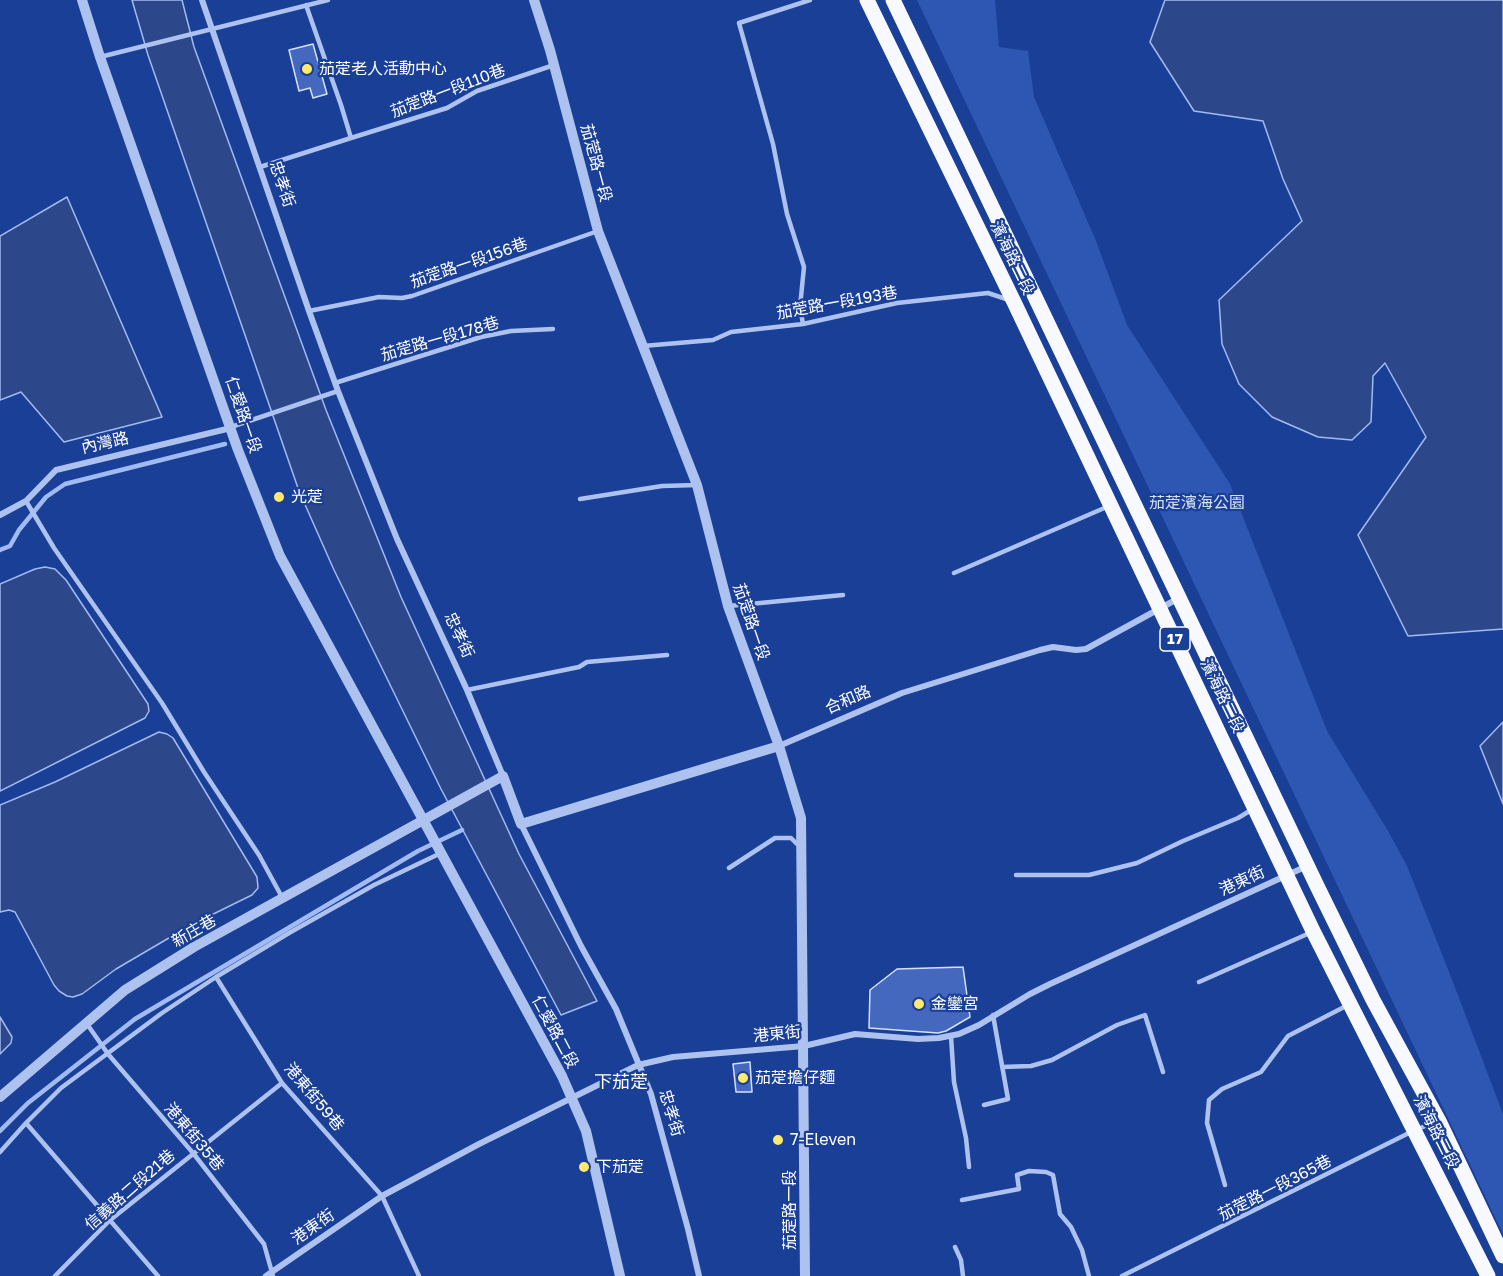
<!DOCTYPE html>
<meta charset="utf-8">
<style>
body{margin:0}
canvas{display:block;background:#1a3f97}
</style>
<canvas width="1503" height="1276"></canvas>
<script>
const context = document.querySelector('canvas').getContext('2d');
context.lineJoin = 'round';
function fillPath(path, color) { context.fillStyle = color; context.fill(path, 'evenodd'); }
const poly = rows => new Path2D(rows.map(r => 'M' + r).join(''));
function strokePath(path, color, width, dash) { context.strokeStyle = color; context.lineWidth = width; context.lineCap = dash ? 'butt' : 'round'; context.setLineDash(dash || []); context.stroke(path); }
function write(font, color, halo, rows, align = 'center') {
  context.font = font + ' "Golos Text","Noto Sans TC",sans-serif'; context.lineWidth = 4.5; context.setLineDash([]); context.textBaseline = 'middle'; context.strokeStyle = halo; context.fillStyle = color; for (const [text, x, y, turn = 0] of rows) {
    context.save(); context.translate(x, y); context.rotate((+turn || 0) * Math.PI / 180); context.textAlign = isNaN(turn) ? turn : align; if (halo) context.strokeText(text, 0, 0); context.fillText(text, 0, 0); context.restore();
  }
}
const green = poly([
 [917,0,995,0,999,47,1028,51,1034,97,1096,241,1127,325,1230,484,1327,731,1388,831,1407,866,1451,977,1503,1114,1503,1234]
]);
const water = poly([
 [132,0,182,0,194,47,326,410,401,597,519,854,597,1001,561,1015,441,789,334,570,299,491,148,55,132,0],
 [1165,0,1503,0,1503,629,1408,636,1358,535,1426,437,1385,363,1373,376,1371,422,1352,440,1318,437,1272,417,1239,384,1222,344,1219,300,1302,221,1283,179,1263,121,1194,111,1150,42,1165,0],
 [67,197,162,417,64,442,21,392,0,400,0,236,67,197],
 [45,567,55,569,66,580,148,704,149,711,145,718,0,791,0,584,35,569,45,567],
 [1503,722,1503,804,1480,746,1503,722],
 [159,732,167,734,173,738,257,877,258,888,252,895,191,925,116,969,82,994,73,997,67,996,59,991,54,985,15,912,9,910,0,912,0,805,55,782,159,732],
 [0,1017,12,1037,11,1043,0,1054,0,1017]
]);
const stream = poly([
 [0,550,10,546,19,530,46,497,65,484,225,444],
 [0,1131,28,1103,135,1019,418,851,462,830]
]);
const building = poly([
 [313,44,327,94,313,98,310,88,299,91,289,50,313,44],
 [963,967,970,1017,946,1031,938,1033,869,1028,870,990,897,969,963,967],
 [750,1062,752,1092,736,1092,733,1064,750,1062]
]);
const service = poly([
 [100,57,328,0],
 [351,138,447,108,477,91,554,65],
 [260,167,351,138,341,105,306,5],
 [309,311,379,297,402,298,412,296,598,231],
 [803,324,800,307,804,267,787,214,773,144,739,23,810,0],
 [643,346,713,340,731,332,803,324,897,303,988,293,1009,300],
 [335,383,481,337,511,331,553,329],
 [231,427,338,391],
 [580,499,662,486,697,485],
 [26,501,54,548,162,703,204,772,259,855,283,899],
 [954,573,1109,506],
 [729,606,843,595],
 [467,690,579,667,587,662,667,655],
 [729,868,775,838,791,838,800,847],
 [1016,875,1089,875,1137,863,1183,841,1238,818,1253,809],
 [216,977,282,1083,382,1196,419,1276],
 [1199,982,1312,932],
 [87,1024,108,1054,193,1153,264,1244,273,1276],
 [951,1036,954,1082,966,1138,969,1167],
 [1002,1067,1031,1066,1052,1060,1117,1025,1145,1015,1163,1072],
 [984,1105,1008,1099,993,1015],
 [26,1123,158,1276],
 [0,1152,26,1123,61,1088,162,1013,216,977,289,933,374,885,441,853],
 [1225,1185,1207,1123,1209,1100,1222,1089,1261,1072,1288,1036,1348,1005],
 [962,1200,1019,1189,1017,1175,1029,1171,1046,1172,1053,1175,1060,1214,1071,1227,1082,1250,1089,1276],
 [955,1247,961,1260,963,1276],
 [55,1276,109,1221,282,1083],
 [1122,1276,1415,1130,1436,1122]
]);
const minor = poly([
 [202,0,309,311,338,391,397,539,467,690,503,776],
 [0,515,26,501,56,470,231,428],
 [779,746,902,693,1040,650,1053,647,1076,650,1086,649,1179,598],
 [521,824,581,946,616,1009,651,1094,688,1229,699,1276],
 [266,1276,382,1196,479,1144,638,1065,673,1057,804,1046,855,1034,918,1039,939,1038,959,1034,979,1025,1030,994,1050,984,1307,866]
]);
const tertiary = poly([
 [82,0,100,57,238,450,280,556,562,1076,586,1131,620,1276],
 [534,0,550,50,598,231,697,485,728,606,779,746,801,818,805,1276],
 [0,1097,125,990,194,947,503,776,521,824,779,746]
]);
const primary = poly([
 [867,0,1014,302,1313,931,1488,1276],
 [893,0,1318,888,1373,1000,1439,1121,1503,1256]
]);
const markers = [
 [307,69,6,"#ffea6d"],
 [279,497,6,"#ffea6d"],
 [919,1004,6,"#ffea6d"],
 [743,1078,6,"#ffea6d"],
 [778,1140,6,"#ffea6d"],
 [584,1167,6,"#ffea6d"]
];
const shields = [
 [1175,639,30]
];
const shieldNames = [
 ["17",1175,639]
];
const poiNames = [
 ["茄萣老人活動中心",319,69],
 ["光萣",291,497],
 ["金鑾宮",931,1004],
 ["茄萣擔仔麵",755,1078],
 ["7-Eleven",790,1140],
 ["下茄萣",596,1167]
];
const streetNames = [
 ["茄萣路一段110巷",448,91,-21],
 ["茄萣路一段",596,163,75],
 ["忠孝街",282,184,71],
 ["濱海路二段",1012,258,64],
 ["茄萣路一段156巷",469,263,-19],
 ["茄萣路一段193巷",837,303,-10],
 ["茄萣路一段178巷",440,339,-16],
 ["仁愛路一段",243,415,71],
 ["內灣路",105,443,-13],
 ["茄萣路一段",751,622,71],
 ["忠孝街",459,635,65],
 ["濱海路二段",1222,696,64],
 ["合和路",848,700,-23],
 ["港東街",1242,881,-25],
 ["新庄巷",194,931,-30],
 ["仁愛路二段",555,1032,62],
 ["港東街",777,1034,-6],
 ["港東街59巷",314,1097,50],
 ["忠孝街",671,1113,73],
 ["濱海路二段",1436,1132,63],
 ["港東街35巷",194,1137,50],
 ["茄萣路一段365巷",1275,1188,-27],
 ["信義路二段21巷",130,1190,-41],
 ["茄萣路一段",790,1210,-90],
 ["港東街",313,1227,-35]
];
const parkNames = [
 ["茄萣濱海公園",1197,503]
];
const neighbourhoodNames = [
 ["下茄萣",621,1082]
];
fillPath(green, '#2e57b4');
fillPath(water, '#2c478a');
strokePath(water, '#a1bbf2', 1.5);
strokePath(stream, '#a1bbf2', 4.5);
fillPath(building, '#4368be');
strokePath(building, '#d5e1fb', 1.5);
strokePath(service, '#aec2f0', 4.5);
strokePath(minor, '#aec2f0', 6);
strokePath(tertiary, '#aec2f0', 10);
strokePath(primary, '#f7f9ff', 15);
for (const [x, y, r, color] of markers) { const dot = new Path2D(); dot.arc(x, y, r, 0, 2 * Math.PI); context.fillStyle = color; context.fill(dot); strokePath(dot, '#1a3f97', 2); }
for (const [x, y, w] of shields) { const box = new Path2D(); box.roundRect(x - w / 2, y - 12, w, 24, 4.5); context.fillStyle = '#1a3f97'; context.fill(box); strokePath(box, '#fff', 1.5); }
write('bold 15px', '#fff', null, shieldNames);
write('16px', '#fff', '#1a3f97', poiNames, 'left');
write('16px', '#fff', '#1a3f97', streetNames);
write('16px', '#d5e1fb', '#1a3f97', parkNames);
write('18px', '#fff', '#1a3f97', neighbourhoodNames);
</script>
